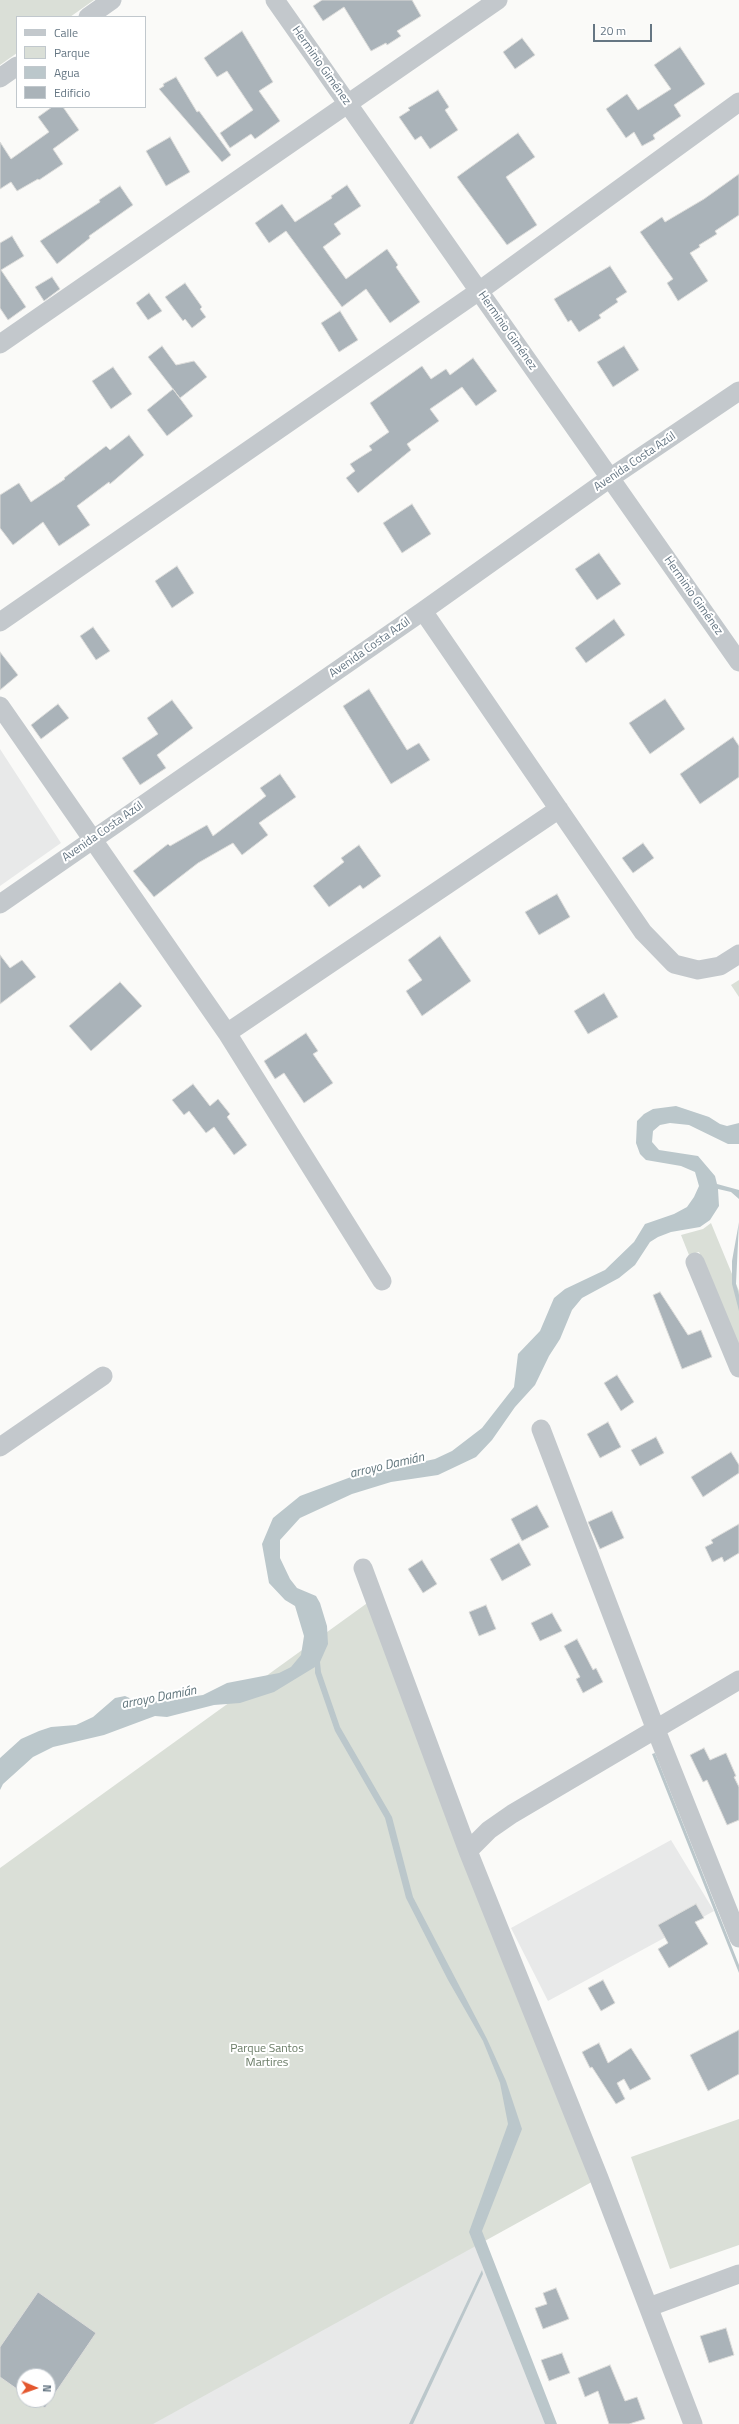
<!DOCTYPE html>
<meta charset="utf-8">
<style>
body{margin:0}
#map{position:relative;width:739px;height:2424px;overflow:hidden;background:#fafaf8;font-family:"Titillium Web",sans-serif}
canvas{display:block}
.legend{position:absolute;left:16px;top:16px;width:130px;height:92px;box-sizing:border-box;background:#fff;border:1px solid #c1c8cd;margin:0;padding:5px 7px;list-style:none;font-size:12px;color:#657683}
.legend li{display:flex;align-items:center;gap:8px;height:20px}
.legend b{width:20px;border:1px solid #c1c8cd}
.north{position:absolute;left:16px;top:2368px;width:40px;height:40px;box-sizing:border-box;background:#fff;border:1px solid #c1c8cd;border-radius:50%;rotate:92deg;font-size:11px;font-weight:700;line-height:16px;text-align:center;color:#657683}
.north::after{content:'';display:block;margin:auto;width:14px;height:18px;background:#e4572e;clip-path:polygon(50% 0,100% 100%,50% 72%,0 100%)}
.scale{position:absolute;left:593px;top:24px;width:59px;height:18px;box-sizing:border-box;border:2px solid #657683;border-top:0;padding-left:5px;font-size:12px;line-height:14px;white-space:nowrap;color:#657683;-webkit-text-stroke:3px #fff;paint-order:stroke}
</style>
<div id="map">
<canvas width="739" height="2424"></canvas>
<ul class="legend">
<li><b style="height:5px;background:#c3c8cc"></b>Calle</li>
<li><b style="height:11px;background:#dadfd7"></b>Parque</li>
<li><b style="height:11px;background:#bbc7cb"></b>Agua</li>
<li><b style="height:11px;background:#aab3b9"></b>Edificio</li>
</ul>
<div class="north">N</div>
<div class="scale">20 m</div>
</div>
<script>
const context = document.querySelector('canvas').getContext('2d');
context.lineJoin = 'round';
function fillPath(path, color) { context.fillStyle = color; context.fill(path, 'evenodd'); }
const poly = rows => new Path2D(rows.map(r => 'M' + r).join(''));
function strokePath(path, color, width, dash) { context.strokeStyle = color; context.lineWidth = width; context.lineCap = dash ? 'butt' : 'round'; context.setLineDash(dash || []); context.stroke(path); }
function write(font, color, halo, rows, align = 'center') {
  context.font = font + ' "Titillium Web",sans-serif'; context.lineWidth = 4; context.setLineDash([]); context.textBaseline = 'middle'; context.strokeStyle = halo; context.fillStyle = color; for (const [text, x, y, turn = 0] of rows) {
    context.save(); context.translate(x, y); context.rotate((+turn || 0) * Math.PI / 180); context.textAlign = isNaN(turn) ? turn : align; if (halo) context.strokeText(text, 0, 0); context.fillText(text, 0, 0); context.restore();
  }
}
const built = poly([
 [0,749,61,843,0,886],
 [671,1840,714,1911,548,2001,511,1928],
 [478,2225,554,2424,127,2424]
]);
const green = poly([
 [0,0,94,0,70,17,17,17,17,53,0,65],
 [739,980,739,997,731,985],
 [711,1223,739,1291,739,1351,699,1252,689,1255,681,1235,703,1229],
 [377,1596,599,2178,153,2424,0,2424,0,1868],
 [24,2376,48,2376,48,2400,24,2400],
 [739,2119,739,2245,670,2269,631,2157]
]);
const water = poly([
 [676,1106,709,1117,720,1124,727,1126,739,1123,739,1144,728,1144,689,1125,670,1123,660,1125,653,1131,652,1142,659,1150,698,1156,715,1176,717,1184,739,1190,739,1199,731,1192,718,1189,719,1206,710,1220,700,1227,671,1232,658,1237,650,1242,635,1265,619,1278,582,1298,572,1310,560,1339,549,1356,535,1385,515,1407,492,1440,476,1457,438,1475,391,1482,352,1494,300,1518,280,1540,280,1558,290,1579,297,1588,316,1596,320,1603,327,1626,328,1644,320,1662,321,1672,340,1727,392,1817,413,1897,487,2039,506,2081,522,2129,482,2231,557,2424,545,2424,469,2232,508,2124,500,2083,483,2041,448,1980,406,1898,385,1818,335,1731,315,1673,315,1667,274,1692,240,1703,214,1705,167,1717,155,1716,104,1735,53,1747,33,1757,3,1784,0,1790,0,1758,21,1739,39,1731,51,1727,76,1725,93,1717,115,1698,125,1696,136,1701,162,1701,203,1695,227,1683,279,1673,291,1667,301,1655,304,1636,295,1606,285,1600,269,1583,262,1544,273,1518,300,1496,351,1477,435,1459,452,1451,482,1428,514,1387,518,1354,540,1331,554,1298,565,1289,605,1270,634,1242,645,1224,674,1214,687,1207,694,1197,699,1186,695,1172,681,1166,646,1160,640,1154,636,1143,637,1121,644,1114,653,1109],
 [739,1222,736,1284,739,1295,739,1311,732,1284,732,1261],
 [655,1753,739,1965,739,1973,652,1754],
 [482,2270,483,2274,413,2424,409,2424]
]);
const building = poly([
 [322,0,412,0,421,16,397,31,401,36,387,45,386,43,371,51,344,7,323,21,313,6,322,0],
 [242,31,273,82,259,91,280,121,255,139,251,134,230,148,220,133,253,110,227,71,217,77,204,58,242,31],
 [522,38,535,55,515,69,503,52,522,38],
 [680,47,705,84,674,105,681,116,653,135,655,139,642,146,634,132,626,138,606,109,627,94,638,110,671,89,654,65,680,47],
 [176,77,197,112,199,111,231,155,222,162,159,89,164,86,163,84,176,77],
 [438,90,449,107,445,110,458,130,430,149,421,136,415,140,399,117,410,110,408,108,438,90],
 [52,107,63,107,79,130,53,149,63,164,39,180,38,179,17,191,11,182,0,189,0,142,11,159,49,132,38,117,52,107],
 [518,133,535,157,506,177,537,225,507,245,457,177,518,133],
 [170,137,190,172,166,186,146,151,170,137],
 [739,174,739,215,715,231,717,234,699,245,700,247,690,253,708,281,678,301,667,283,673,279,640,232,662,217,665,222,704,199,739,174],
 [347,185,361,206,334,224,341,234,323,247,346,279,387,249,398,265,396,267,420,302,390,323,366,289,342,307,286,231,269,243,255,223,282,204,295,222,332,198,331,196,347,185],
 [120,186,133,205,89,236,90,238,57,264,40,241,100,202,99,200,120,186],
 [12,236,24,256,1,270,26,307,8,320,0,308,0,243,12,236],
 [610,266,627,292,616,299,618,302,599,315,601,318,579,332,571,320,568,322,554,299,610,266],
 [52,277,60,289,44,301,35,287,52,277],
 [185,283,202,307,200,309,206,317,192,328,185,319,183,321,165,297,185,283],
 [149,293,162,311,148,320,136,303,149,293],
 [340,311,358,340,339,352,321,323,340,311],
 [162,346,176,365,194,361,207,377,180,398,148,357,162,346],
 [624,346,639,370,613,387,597,362,624,346],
 [473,358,497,391,476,406,462,387,430,409,439,421,407,444,411,450,358,493,346,478,355,471,350,464,372,450,369,446,389,432,370,403,422,366,431,379,446,369,450,375,473,358],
 [113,367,132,394,111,409,92,381,113,367],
 [173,389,193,416,167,436,147,410,173,389],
 [129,435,144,455,110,484,109,482,77,506,90,525,59,546,43,522,13,545,0,528,0,495,19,483,31,502,65,479,64,478,106,446,110,450,129,435],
 [412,504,431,534,402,553,383,523,412,504],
 [599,553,621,584,597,600,575,569,599,553],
 [177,566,194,593,172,608,155,581,177,566],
 [614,619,625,635,586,663,575,648,614,619],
 [93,627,110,651,96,660,80,636,93,627],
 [0,652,18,675,0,690,0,652],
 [369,689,407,750,419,743,430,760,391,784,343,706,369,689],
 [665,699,685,729,650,754,629,723,665,699],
 [172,700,193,728,157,755,166,768,140,785,122,758,158,734,147,718,172,700],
 [58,704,69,718,41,739,31,725,58,704],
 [733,737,739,746,739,777,700,804,680,774,733,737],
 [280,774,296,797,259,823,268,835,242,855,233,843,198,863,154,897,133,871,168,844,170,846,207,825,213,836,266,796,260,788,280,774],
 [643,843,654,858,633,873,622,858,643,843],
 [359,845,381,876,363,889,360,885,329,907,313,886,344,862,341,858,359,845],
 [557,894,570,917,539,935,525,912,557,894],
 [440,936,471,981,422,1016,406,991,422,980,408,960,440,936],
 [0,955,10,968,22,960,36,977,0,1004,0,955],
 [120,982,142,1006,91,1051,69,1026,120,982],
 [604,993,618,1017,588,1034,574,1011,604,993],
 [306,1033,318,1051,313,1054,333,1083,304,1103,284,1073,275,1079,264,1061,306,1033],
 [193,1084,210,1106,218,1099,230,1114,227,1117,247,1145,234,1155,214,1127,206,1133,189,1111,184,1115,172,1100,193,1084],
 [660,1292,688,1335,701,1330,712,1357,682,1369,653,1295,660,1292],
 [617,1375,634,1402,621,1411,604,1383,617,1375],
 [608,1422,621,1447,600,1458,587,1434,608,1422],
 [656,1437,664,1453,640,1466,631,1450,656,1437],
 [731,1452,739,1465,739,1473,703,1497,691,1477,731,1452],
 [537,1505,549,1527,522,1541,511,1519,537,1505],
 [612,1511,624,1538,600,1549,588,1522,612,1511],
 [739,1524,739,1553,724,1562,722,1557,712,1562,705,1547,713,1543,711,1540,739,1524],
 [519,1543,531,1565,502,1581,490,1559,519,1543],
 [422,1560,437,1584,423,1593,408,1569,422,1560],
 [486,1605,496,1629,479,1636,469,1612,486,1605],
 [552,1613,562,1631,540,1641,531,1623,552,1613],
 [577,1639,593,1670,596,1668,603,1682,583,1693,576,1679,580,1677,564,1646,577,1639],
 [704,1748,710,1760,726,1753,736,1776,734,1777,739,1787,739,1820,727,1825,707,1780,703,1782,690,1755,704,1748],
 [696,1904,704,1918,695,1922,708,1944,669,1968,658,1949,668,1943,658,1925,696,1904],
 [603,1980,615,2003,601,2011,588,1988,603,1980],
 [739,2030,739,2074,708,2091,690,2055,739,2030],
 [599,2043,608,2063,631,2048,651,2079,630,2090,624,2079,617,2083,625,2099,616,2104,592,2067,590,2068,582,2052,599,2043],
 [556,2288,569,2319,543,2329,535,2308,547,2304,543,2293,556,2288],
 [38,2292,96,2333,45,2408,33,2400,48,2400,48,2376,24,2376,24,2394,0,2377,0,2347,38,2292],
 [726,2328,734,2355,709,2363,700,2336,726,2328],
 [562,2353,570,2373,549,2381,541,2360,562,2353],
 [610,2365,625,2401,637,2397,645,2419,629,2424,609,2424,598,2391,585,2397,578,2378,610,2365]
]);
const street = poly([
 [275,0,739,662],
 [88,17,112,0],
 [0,78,17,66],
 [0,344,498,0],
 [423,611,643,932,674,964,698,970,720,966,739,954],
 [0,622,479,291,739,102],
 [0,706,227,1033,382,1281],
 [0,904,423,611,610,478,739,391],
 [227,1033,559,809],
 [695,1262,739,1368],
 [541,1429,656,1730,739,1938],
 [0,1447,103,1376],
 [363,1568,468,1851,599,2178,693,2424],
 [468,1851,489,1830,512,1814,739,1680],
 [649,2307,739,2274]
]);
const streetNames = [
 ["Herminio Giménez",321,66,55],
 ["Herminio Giménez",507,331,55],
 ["Avenida Costa Azúl",635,462,-34],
 ["Herminio Giménez",693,596,55],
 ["Avenida Costa Azúl",370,648,-35],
 ["Avenida Costa Azúl",103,832,-35]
];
const parkNames = [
 ["Parque Santos",267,2049],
 ["Martires",267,2063]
];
const waterNames = [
 ["arroyo Damián",387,1466,-13],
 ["arroyo Damián",159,1698,-11]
];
fillPath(built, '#e8e9e9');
fillPath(green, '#dadfd7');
fillPath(water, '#bbc7cb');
fillPath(building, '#aab3b9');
strokePath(building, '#dcdcda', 1);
strokePath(street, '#c3c8cc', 19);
write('12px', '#657683', '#fff', streetNames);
write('12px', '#687a64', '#fff', parkNames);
write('italic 13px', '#60757c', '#fff', waterNames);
</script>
